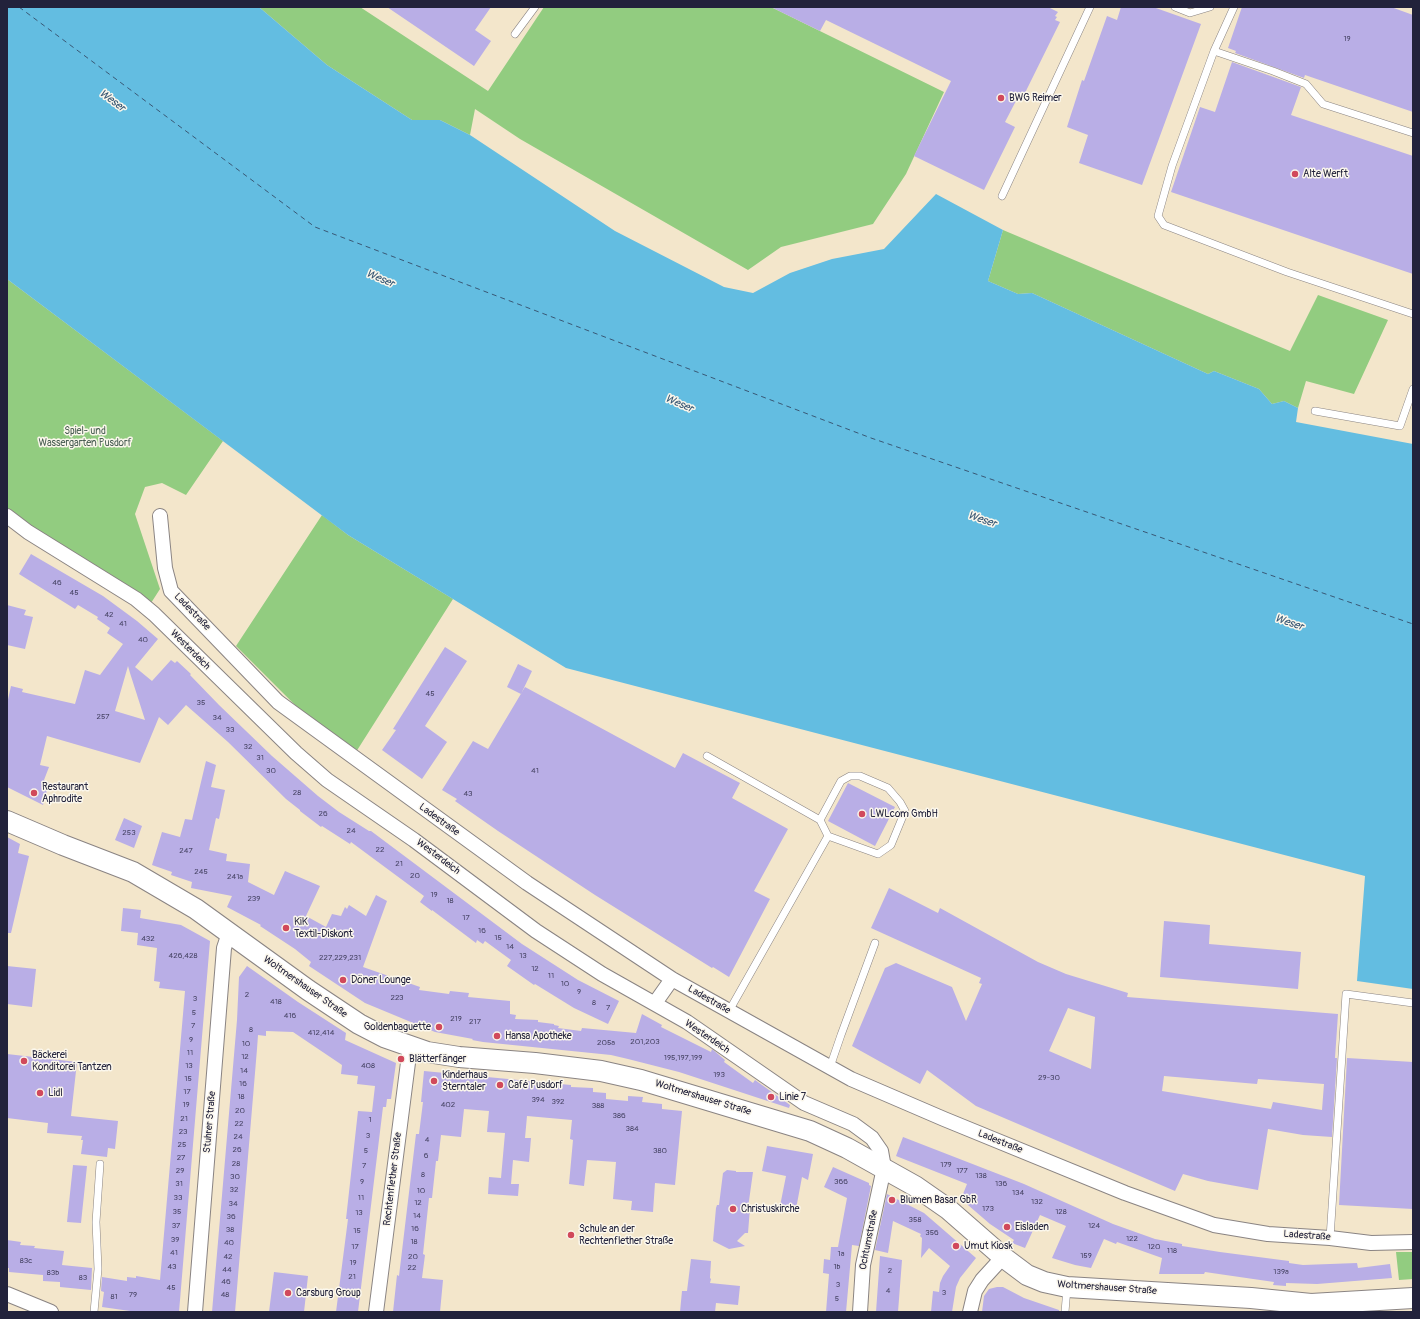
<!DOCTYPE html>
<meta charset="utf-8">
<style>
body{margin:0}
#map{position:relative;width:1420px;height:1319px;overflow:hidden;background:#f3e6cb;font-family:Pangolin,sans-serif}
canvas{display:block}
.frame{position:absolute;inset:0;border:8px solid #22223b;pointer-events:none}
</style>
<div id="map">
<canvas width="1420" height="1319"></canvas>
<div class="frame"></div>
</div>
<script>
const context = document.querySelector('canvas').getContext('2d');
context.lineJoin = 'round';
function fillPath(path, color) { context.fillStyle = color; context.fill(path, 'evenodd'); }
const poly = rows => new Path2D(rows.map(r => 'M' + r).join(''));
function strokePath(path, color, width, dash) { context.strokeStyle = color; context.lineWidth = width; context.lineCap = dash ? 'butt' : 'round'; context.setLineDash(dash || []); context.stroke(path); }
function write(font, color, halo, rows, align = 'center') {
  context.font = font + ' Pangolin,sans-serif'; context.lineWidth = 3; context.setLineDash([]); context.textBaseline = 'middle'; context.strokeStyle = halo; context.fillStyle = color; for (const [text, x, y, turn = 0] of rows) {
    context.save(); context.translate(x, y); context.rotate((+turn || 0) * Math.PI / 180); context.textAlign = isNaN(turn) ? turn : align; if (halo) context.strokeText(text, 0, 0); context.fillText(text, 0, 0); context.restore();
  }
}
const green = poly([
 [259,7,360,7,488,91,544,7,771,7,944,92,906,174,873,224,781,247,748,270,520,139,475,109,470,135,440,120,412,120,327,65],
 [1003,230,1290,351,1318,295,1388,320,1354,394,1306,381,1298,408,1284,401,1272,404,1259,389,1214,371,1208,374,1032,293,1018,294,988,281],
 [7,279,223,441,186,495,162,483,145,487,135,514,160,589,151,603,7,512],
 [322,515,348,535,453,599,356,752,300,710,236,646],
 [1396,1252,1413,1252,1413,1279,1399,1280]
]);
const water = poly([
 [7,7,259,7,327,65,412,120,440,120,470,135,615,231,724,287,753,293,790,273,832,259,884,249,936,194,1003,230,988,281,1018,294,1032,293,1208,374,1214,371,1259,389,1272,404,1284,401,1298,408,1296,422,1413,444,1413,989,1357,981,1365,876,566,668,348,535,7,279]
]);
const ferry = poly([
 [19,7,315,227,871,438,1413,624]
]);
const building = poly([
 [387,7,491,7,475,30,491,41,474,66],
 [771,7,1048,7,1058,12,1055,16,1057,17,1055,20,1060,22,1022,99,1018,97,1005,122,1015,127,984,190,914,156,951,81,826,20,820,31],
 [1121,7,1153,7,1201,24,1142,185,1079,163,1088,135,1067,127,1082,80,1084,81,1107,16,1117,20],
 [1242,7,1391,7,1413,15,1413,112,1305,75,1304,78,1235,53,1236,51,1228,48],
 [1232,62,1301,87,1291,115,1413,156,1413,274,1171,192,1200,107,1215,112],
 [31,554,103,596,137,621,158,639,135,667,152,681,171,660,175,663,177,661,191,674,190,675,219,705,272,756,318,796,339,812,369,831,371,831,522,944,578,980,619,1001,608,1024,574,1008,535,984,534,985,507,966,511,960,485,941,483,944,477,940,476,943,432,910,432,911,420,902,424,896,351,842,350,844,322,826,321,827,300,811,300,810,286,799,228,742,186,705,168,725,159,717,140,763,47,736,40,765,49,767,44,780,49,783,43,805,7,787,7,704,11,686,23,689,22,692,75,704,85,670,100,675,123,644,107,633,110,628,97,619,98,617,78,605,75,609,19,574],
 [128,666,130,673,145,720,115,711],
 [7,605,26,610,24,615,33,617,25,649,7,645],
 [445,647,467,661,425,726,447,742,422,779,382,750,396,730,393,729],
 [518,664,532,671,521,694,507,687],
 [525,687,675,768,683,753,740,783,732,798,788,829,754,891,770,899,729,977,713,967,712,968,595,895,498,831,455,801,457,799,442,790,473,741,488,749],
 [206,761,216,765,211,787,225,790,219,819,216,818,209,850,227,854,226,861,250,864,248,882,274,895,285,871,320,886,306,916,326,927,332,914,341,916,345,907,347,909,349,905,366,916,376,895,387,901,363,967,420,987,419,990,449,994,450,991,469,993,468,997,510,1001,510,1014,516,1015,515,1019,538,1020,538,1022,554,1024,554,1025,559,1026,558,1028,581,1031,582,1028,636,1033,642,1014,662,1025,661,1027,711,1052,712,1049,725,1060,724,1062,753,1083,755,1080,790,1105,789,1108,679,1072,628,1059,611,1055,483,1042,472,1040,473,1039,435,1032,365,1003,309,966,311,962,295,949,260,926,261,925,227,907,232,896,191,888,192,882,171,875,172,872,152,865,162,832,180,837,185,819,192,820],
 [848,783,895,807,875,846,828,821],
 [124,818,142,826,134,848,115,840],
 [7,837,20,844,18,853,29,856,11,933,7,933],
 [889,888,938,913,940,908,1038,962,1066,974,1128,993,1127,997,1338,1014,1335,1058,1337,1058,1332,1137,1303,1135,1268,1129,1258,1190,1208,1181,1183,1174,1175,1191,976,1106,927,1070,920,1084,852,1046,885,968,896,963,952,987,966,1021,982,984,979,983,981,978,871,928],
 [1068,1008,1095,1017,1091,1069,1049,1051],
 [1164,1076,1257,1084,1258,1079,1324,1084,1322,1110,1273,1102,1271,1109,1162,1091],
 [123,908,141,910,140,918,181,925,210,941,179,1312,137,1312,102,1307,104,1292,101,1291,102,1277,127,1281,127,1277,136,1278,136,1276,160,1280,185,991,159,988,160,982,154,981,157,948,137,945,138,933,121,931],
 [1164,921,1210,925,1209,944,1301,952,1298,989,1160,977],
 [7,966,36,969,32,1007,7,1004],
 [247,966,298,1002,346,1033,345,1040,396,1063,391,1099,387,1099,386,1107,383,1107,358,1312,336,1312,348,1219,346,1219,358,1111,372,1112,375,1086,357,1084,358,1076,341,1074,342,1065,293,1032,266,1031,266,1036,258,1035,257,1049,235,1312,212,1312,237,1020,239,977],
 [7,1054,77,1062,71,1116,118,1121,115,1149,108,1148,107,1157,81,1154,83,1140,81,1140,82,1136,47,1133,48,1123,7,1118],
 [1347,1058,1413,1062,1413,1209,1339,1205],
 [424,1071,571,1085,571,1087,593,1088,593,1092,606,1093,606,1099,628,1101,628,1096,643,1097,642,1102,662,1104,662,1109,682,1111,675,1185,655,1183,653,1212,631,1210,632,1201,613,1199,616,1162,587,1160,584,1186,569,1184,573,1140,570,1139,572,1120,527,1116,525,1138,531,1138,529,1162,513,1160,511,1184,519,1184,518,1196,488,1194,489,1177,501,1178,505,1133,487,1132,489,1111,464,1109,461,1137,441,1135,438,1161,436,1161,432,1198,429,1198,423,1254,425,1255,422,1278,443,1280,440,1312,393,1312,397,1275,399,1276,416,1134,419,1134,423,1102,421,1102],
 [903,1137,1024,1184,1113,1224,1155,1239,1182,1244,1182,1246,1220,1252,1289,1261,1289,1263,1303,1265,1357,1263,1358,1268,1390,1264,1392,1278,1317,1284,1286,1283,1286,1286,1273,1285,1274,1282,1205,1272,1204,1274,1159,1274,1162,1258,1117,1242,1116,1244,1104,1239,1091,1268,1075,1265,1052,1258,1066,1226,1040,1215,1025,1248,1012,1243,1014,1240,990,1224,961,1199,967,1184,896,1156],
 [767,1146,813,1154,808,1180,802,1177,796,1209,780,1206,786,1176,762,1171],
 [73,1165,87,1166,81,1223,67,1222],
 [833,1167,869,1183,869,1185,871,1186,859,1246,852,1245,846,1312,826,1312,829,1274,823,1273,824,1259,830,1260,831,1247,838,1247,847,1198,824,1187],
 [727,1170,736,1171,736,1172,753,1172,748,1208,750,1208,748,1233,745,1233,737,1241,745,1246,729,1249,713,1241,716,1208,717,1205,719,1205,723,1173],
 [887,1194,924,1213,976,1258,960,1278,956,1287,952,1312,931,1312,933,1291,939,1292,940,1283,943,1276,950,1266,929,1248,921,1258,922,1238,920,1236,921,1234,893,1221,888,1253,875,1250],
 [7,1240,21,1242,20,1245,35,1246,34,1248,64,1251,62,1265,92,1268,91,1290,60,1287,60,1282,43,1281,43,1275,9,1272,9,1268,7,1268],
 [880,1256,902,1260,898,1312,876,1312],
 [691,1259,711,1261,710,1278,711,1279,710,1283,740,1286,738,1305,716,1303,715,1312,680,1312,682,1291,687,1291],
 [274,1272,308,1276,304,1312,269,1312],
 [997,1287,1003,1287,1024,1298,1059,1310,1059,1312,982,1312,984,1296,989,1289]
]);
const lane = poly([
 [1175,7,1190,13,1210,7],
 [1234,7,1214,51,1172,166,1158,216,1164,225,1287,272,1413,314],
 [515,34,535,7],
 [1214,51,1273,71,1306,84,1323,104,1413,133],
 [1002,196,1090,7],
 [1315,411,1400,426,1413,389],
 [707,756,820,820],
 [729,1011,828,836,878,854,891,845,905,811,900,802,888,788,860,776,850,776,841,781,820,820,828,836],
 [830,1067,841,1035,875,943],
 [1330,1238,1346,994,1413,1003],
 [94,1312,98,1269,96,1222,100,1164],
 [1065,1312,1067,1288]
]);
const street = poly([
 [7,516,28,532,136,599,154,614,296,753,327,780,414,840,536,931,602,974,687,1022,804,1103,853,1124,872,1138,881,1151,884,1168,863,1265,860,1312],
 [160,516,165,568,171,591,278,702,527,883,672,979,851,1079,944,1119,1125,1193,1214,1225,1268,1234,1330,1238,1371,1243,1413,1242],
 [655,1003,672,979],
 [7,1294,51,1312],
 [195,1312,224,948,229,933],
 [376,1312,410,1047],
 [970,1312,975,1291,982,1280,1003,1257]
]);
const secondary = poly([
 [7,821,63,845,133,872,196,909,308,990,359,1024,384,1037,427,1052,459,1057,535,1063,601,1071,641,1080,810,1131,847,1148,915,1186,948,1209,1003,1257,1027,1275,1044,1282,1067,1287,1251,1298,1311,1304,1413,1298]
]);
const markers = [
 [1001,98,4,"#d1495b"],
 [1295,174,4,"#d1495b"],
 [34,793,4,"#d1495b"],
 [862,814,4,"#d1495b"],
 [286,928,4,"#d1495b"],
 [343,980,4,"#d1495b"],
 [439,1027,4,"#d1495b"],
 [497,1036,4,"#d1495b"],
 [401,1059,4,"#d1495b"],
 [24,1061,4,"#d1495b"],
 [434,1081,4,"#d1495b"],
 [500,1085,4,"#d1495b"],
 [40,1093,4,"#d1495b"],
 [771,1097,4,"#d1495b"],
 [892,1200,4,"#d1495b"],
 [733,1209,4,"#d1495b"],
 [1007,1227,4,"#d1495b"],
 [571,1235,4,"#d1495b"],
 [956,1246,4,"#d1495b"],
 [288,1293,4,"#d1495b"]
];
const numberNames = [
 ["19",1347,39],
 ["46",57,583],
 ["45",74,593],
 ["42",109,615],
 ["41",123,624],
 ["40",143,640],
 ["45",430,694],
 ["35",201,703],
 ["257",103,717],
 ["34",217,718],
 ["33",230,730],
 ["32",248,747],
 ["31",260,758],
 ["30",271,771],
 ["41",535,771],
 ["28",297,793],
 ["43",468,794],
 ["26",323,814],
 ["24",351,831],
 ["253",129,833],
 ["22",380,850],
 ["247",186,851],
 ["21",399,864],
 ["245",201,872],
 ["20",415,876],
 ["241a",235,877],
 ["19",434,895],
 ["239",254,899],
 ["18",450,901],
 ["17",466,918],
 ["16",482,931],
 ["15",498,938],
 ["432",148,939],
 ["14",510,947],
 ["426,428",183,956],
 ["13",523,956],
 ["227,229,231",340,958],
 ["12",535,969],
 ["11",551,976],
 ["10",565,984],
 ["9",579,992],
 ["2",247,995],
 ["223",397,998],
 ["3",195,999],
 ["418",276,1002],
 ["8",594,1003],
 ["7",608,1008],
 ["5",194,1013],
 ["416",290,1016],
 ["219",456,1019],
 ["217",475,1022],
 ["7",193,1026],
 ["8",251,1030],
 ["412,414",321,1033],
 ["9",191,1040],
 ["201,203",645,1042],
 ["205a",606,1043],
 ["10",246,1044],
 ["11",190,1053],
 ["12",245,1057],
 ["195,197,199",683,1058],
 ["13",189,1066],
 ["408",368,1066],
 ["14",244,1071],
 ["193",719,1075],
 ["29-30",1049,1078],
 ["15",188,1079],
 ["16",243,1084],
 ["17",187,1092],
 ["18",241,1097],
 ["394",538,1100],
 ["392",558,1102],
 ["19",186,1105],
 ["402",448,1105],
 ["388",598,1106],
 ["20",240,1111],
 ["386",619,1116],
 ["21",184,1119],
 ["1",370,1120],
 ["22",239,1124],
 ["384",632,1129],
 ["23",183,1132],
 ["3",368,1136],
 ["24",238,1137],
 ["4",427,1140],
 ["25",182,1145],
 ["26",237,1150],
 ["5",366,1151],
 ["380",660,1151],
 ["6",426,1156],
 ["27",181,1158],
 ["28",236,1164],
 ["179",946,1165],
 ["7",364,1166],
 ["29",180,1171],
 ["177",962,1171],
 ["8",423,1175],
 ["138",981,1176],
 ["30",235,1177],
 ["9",362,1182],
 ["366",841,1182],
 ["31",179,1184],
 ["136",1001,1184],
 ["32",234,1190],
 ["10",421,1191],
 ["134",1018,1193],
 ["33",178,1198],
 ["11",361,1198],
 ["132",1037,1202],
 ["12",418,1203],
 ["34",233,1204],
 ["173",988,1209],
 ["35",177,1212],
 ["128",1061,1212],
 ["13",359,1213],
 ["14",417,1216],
 ["36",231,1217],
 ["358",915,1220],
 ["37",176,1226],
 ["124",1094,1226],
 ["16",415,1229],
 ["38",230,1230],
 ["15",357,1231],
 ["356",932,1233],
 ["122",1132,1239],
 ["39",175,1240],
 ["18",414,1242],
 ["40",229,1243],
 ["17",355,1247],
 ["120",1154,1247],
 ["118",1172,1251],
 ["41",174,1253],
 ["1a",841,1254],
 ["159",1086,1256],
 ["42",228,1257],
 ["20",413,1257],
 ["83c",26,1261],
 ["19",353,1263],
 ["43",172,1267],
 ["1b",837,1267],
 ["22",412,1268],
 ["44",227,1270],
 ["2",890,1271],
 ["139a",1281,1272],
 ["83b",53,1273],
 ["21",352,1277],
 ["83",83,1278],
 ["46",226,1282],
 ["3",838,1285],
 ["45",171,1288],
 ["4",888,1291],
 ["3",944,1293],
 ["79",133,1295],
 ["48",225,1295],
 ["81",114,1297],
 ["5",837,1299]
];
const poiNames = [
 ["BWG Reimer",1009,98],
 ["Alte Werft",1303,174],
 ["Restaurant",42,787],
 ["Aphrodite",42,799],
 ["LWLcom GmbH",870,814],
 ["KiK",294,922],
 ["Textil-Diskont",294,934],
 ["Döner Lounge",351,980],
 ["Goldenbaguette",431,1027,"right"],
 ["Hansa Apotheke",505,1036],
 ["Bäckerei",32,1055],
 ["Konditorei Tantzen",32,1067],
 ["Blätterfänger",409,1059],
 ["Kinderhaus",442,1075],
 ["Sterntaler",442,1087],
 ["Café Pusdorf",508,1085],
 ["Lidl",48,1093],
 ["Linie 7",779,1097],
 ["Blumen Basar GbR",900,1200],
 ["Christuskirche",741,1209],
 ["Eisladen",1015,1227],
 ["Schule an der",579,1229],
 ["Rechtenflether Straße",579,1241],
 ["Umut Kiosk",964,1246],
 ["Carsburg Group",296,1293]
];
const parkNames = [
 ["Spiel- und",85,431],
 ["Wassergarten Pusdorf",85,443]
];
const streetNames = [
 ["Ladestraße",192,612,46],
 ["Westerdeich",190,650,45],
 ["Ladestraße",439,820,36],
 ["Westerdeich",438,857,37],
 ["Woltmershauser Straße",305,987,35],
 ["Ladestraße",709,1000,30],
 ["Westerdeich",707,1037,34],
 ["Woltmershauser Straße",703,1098,17],
 ["Stuhrer Straße",210,1122,-85],
 ["Ladestraße",1000,1142,22],
 ["Rechtenflether Straße",393,1179,-83],
 ["Ladestraße",1307,1236,4],
 ["Ochtumstraße",869,1240,-79],
 ["Woltmershauser Straße",1107,1288,4]
];
const waterNames = [
 ["Weser",112,101,37],
 ["Weser",380,279,23],
 ["Weser",679,404,23],
 ["Weser",982,520,19],
 ["Weser",1289,623,19]
];
fillPath(green, '#92cc80');
fillPath(water, '#63bde1');
strokePath(ferry, '#395875', 1, [5, 4]);
fillPath(building, '#b9aee6');
strokePath(lane, '#8a8483', 8);
strokePath(street, '#8a8483', 16);
strokePath(secondary, '#8a8483', 22);
strokePath(lane, '#fff', 7);
strokePath(street, '#fff', 14);
strokePath(secondary, '#fff', 20);
for (const [x, y, r, color] of markers) { const dot = new Path2D(); dot.arc(x, y, r, 0, 2 * Math.PI); context.fillStyle = color; context.fill(dot); strokePath(dot, '#fbf7ec', 1.5); }
write('8px', '#484566', null, numberNames);
write('10px', '#22223b', '#fbf7ec', poiNames, 'left');
write('10px', '#495e53', '#fbf7ec', parkNames);
write('10px', '#22223b', '#fbf7ec', streetNames);
write('italic 11px', '#395875', '#fbf7ec', waterNames);
</script>
